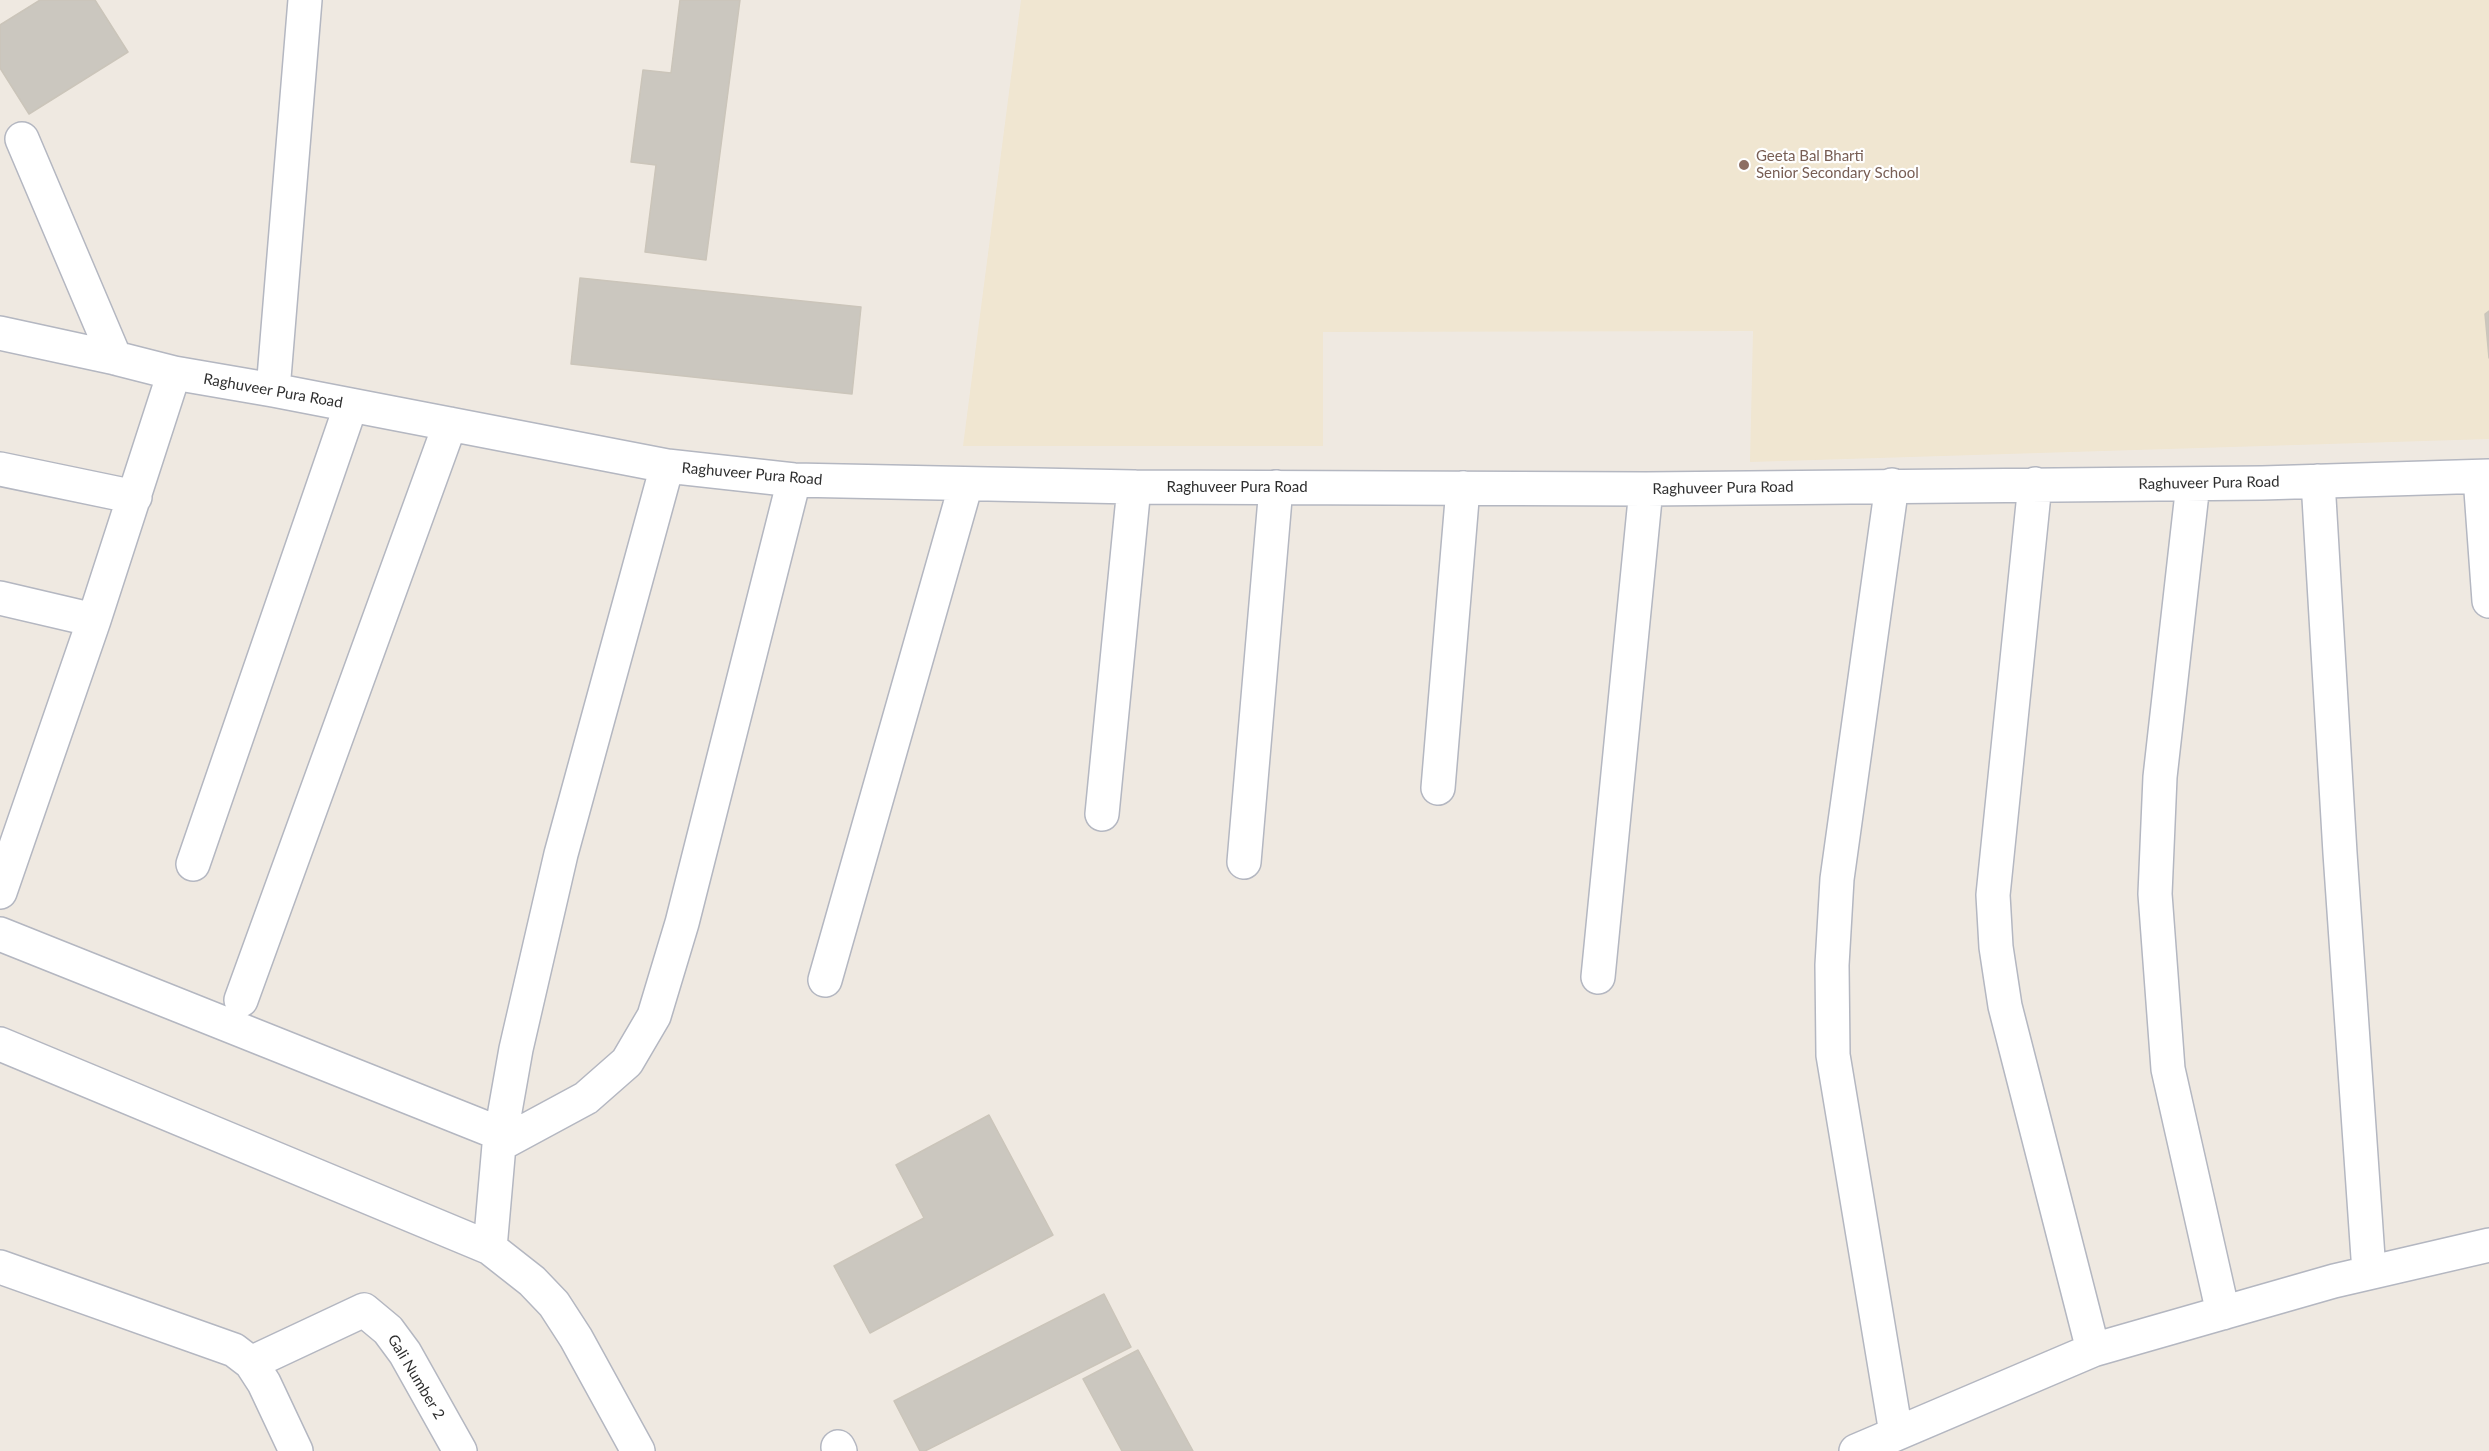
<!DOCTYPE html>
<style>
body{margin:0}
canvas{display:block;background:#efe9e1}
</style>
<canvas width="2489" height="1451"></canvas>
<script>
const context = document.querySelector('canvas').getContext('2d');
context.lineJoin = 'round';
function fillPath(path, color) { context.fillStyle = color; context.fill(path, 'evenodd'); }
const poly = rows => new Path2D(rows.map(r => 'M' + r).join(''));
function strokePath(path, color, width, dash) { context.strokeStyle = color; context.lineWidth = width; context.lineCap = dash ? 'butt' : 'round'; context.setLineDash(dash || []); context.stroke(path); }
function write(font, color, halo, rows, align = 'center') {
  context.font = font + ' Lato,sans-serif'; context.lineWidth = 4.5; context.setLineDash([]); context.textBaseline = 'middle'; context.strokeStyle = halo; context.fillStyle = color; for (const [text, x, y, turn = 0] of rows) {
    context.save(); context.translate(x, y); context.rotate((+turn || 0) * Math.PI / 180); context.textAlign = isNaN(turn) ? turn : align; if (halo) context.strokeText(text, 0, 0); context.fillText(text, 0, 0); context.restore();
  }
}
const education = poly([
 [1021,0,2489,0,2489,439,1750,462,1753,331,1323,332,1323,446,963,446]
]);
const building = poly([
 [40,0,95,0,128,52,29,114,0,68,0,25,40,0],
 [680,0,740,0,706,260,645,252,656,165,631,162,643,70,671,73,680,0],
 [580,278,861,307,852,394,571,364,580,278],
 [2489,311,2489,358,2485,314,2489,311],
 [989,1115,1053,1235,870,1333,834,1266,924,1218,896,1165,989,1115],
 [1104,1294,1131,1347,925,1451,920,1451,894,1401,1104,1294],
 [1138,1350,1193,1451,1122,1451,1083,1379,1138,1350]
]);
const street = poly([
 [22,139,115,358],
 [0,333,115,358,174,373,273,390,667,466,794,480,1134,487,1646,489,2262,483,2489,476],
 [273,390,305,0],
 [0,469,135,497],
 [2480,477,2489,601],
 [2318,481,2340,853,2369,1272],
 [2035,484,1993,895,1996,947,2005,1006,2093,1350],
 [2193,484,2160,777,2155,894,2168,1069,2223,1313],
 [1892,485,1837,879,1832,965,1833,1055,1896,1433],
 [0,598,94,620],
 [1438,788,1463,488],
 [1102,814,1134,487],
 [1244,862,1276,487],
 [193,864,351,405],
 [0,892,94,620,174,373],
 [0,934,501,1134],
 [1598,977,1646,489],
 [825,980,966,484],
 [241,1000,450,424],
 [0,1044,490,1248,532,1281,554,1304,576,1338,638,1451],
 [499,1145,586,1098,627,1062,654,1016,682,923,794,480],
 [490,1248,499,1145,516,1049,561,854,667,466],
 [0,1267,234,1350,251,1363,264,1383,296,1451],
 [251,1363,364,1310,388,1330,405,1353,460,1451],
 [838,1447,840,1451],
 [1856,1451,2093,1350,2334,1281,2489,1245]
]);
const markers = [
 [1744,165,6,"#8d6e63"]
];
const educationNames = [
 ["Geeta Bal Bharti",1756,156],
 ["Senior Secondary School",1756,173]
];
const streetNames = [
 ["Raghuveer Pura Road",273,391,10],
 ["Raghuveer Pura Road",752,474,5],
 ["Raghuveer Pura Road",2209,483,-1],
 ["Raghuveer Pura Road",1237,487],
 ["Raghuveer Pura Road",1723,488,-1],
 ["Gali Number 2",416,1377,59]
];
fillPath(education, '#f0e6d1');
fillPath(building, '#cbc7bf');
strokePath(building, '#cbc5ba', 1.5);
strokePath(street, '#b4b7c1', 36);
strokePath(street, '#fff', 33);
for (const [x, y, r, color] of markers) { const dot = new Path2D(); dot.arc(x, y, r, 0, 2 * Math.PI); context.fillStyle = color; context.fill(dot); strokePath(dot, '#fff', 2); }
write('15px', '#785e54', '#fff', educationNames, 'left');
write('15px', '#2e2e2e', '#fff', streetNames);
</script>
